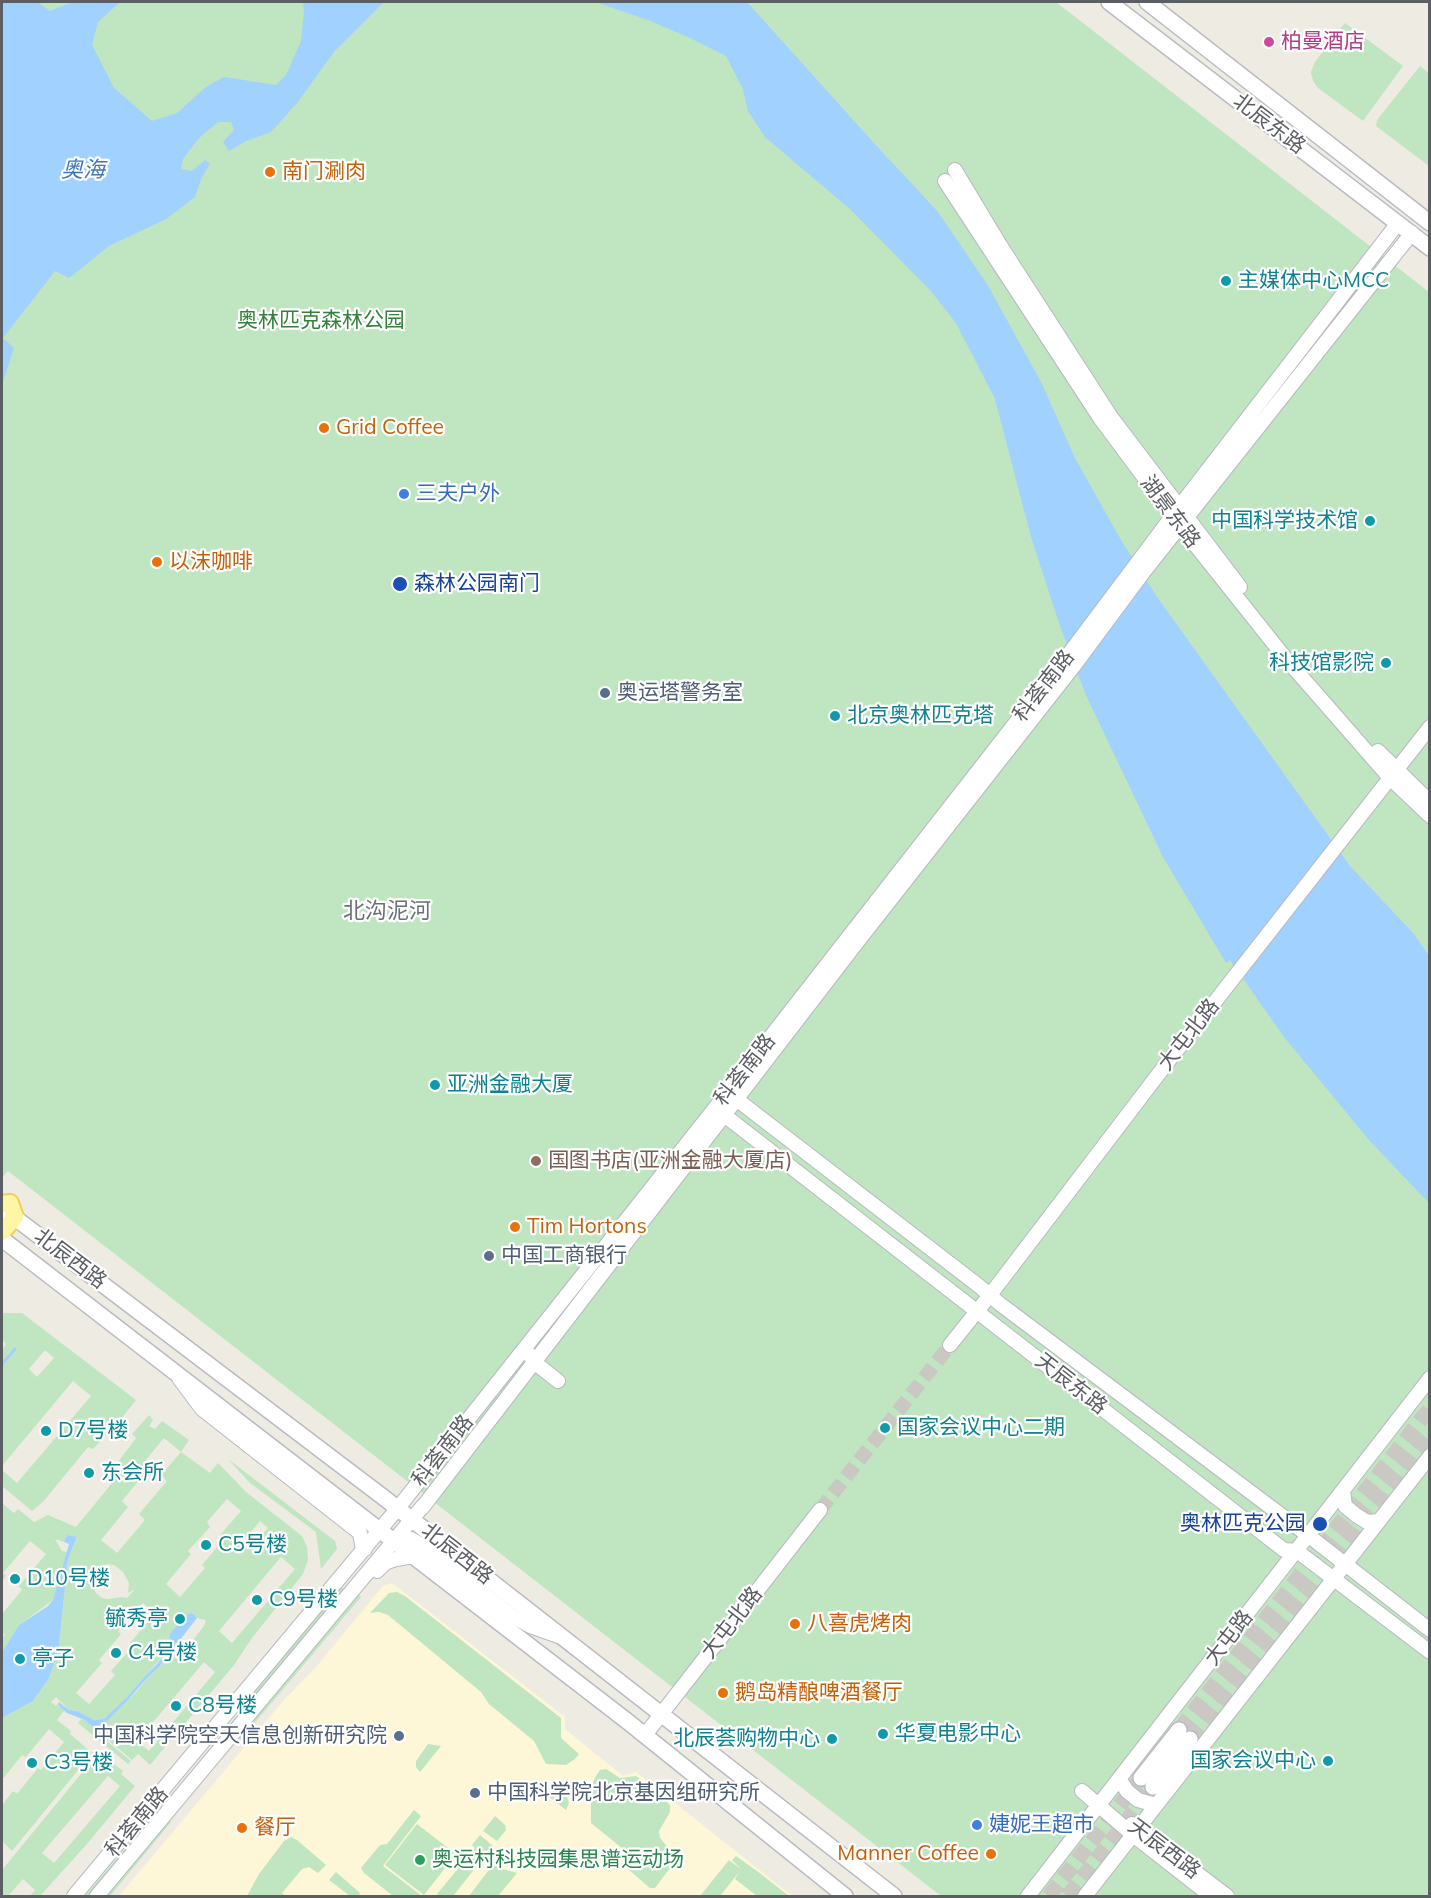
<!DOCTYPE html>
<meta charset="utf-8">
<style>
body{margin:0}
#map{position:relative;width:1431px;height:1898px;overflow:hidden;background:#eeece2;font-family:Mulish,sans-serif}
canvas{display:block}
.frame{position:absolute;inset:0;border:3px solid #5b5e63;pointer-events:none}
</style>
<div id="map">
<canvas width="1431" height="1898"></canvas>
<div class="frame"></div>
</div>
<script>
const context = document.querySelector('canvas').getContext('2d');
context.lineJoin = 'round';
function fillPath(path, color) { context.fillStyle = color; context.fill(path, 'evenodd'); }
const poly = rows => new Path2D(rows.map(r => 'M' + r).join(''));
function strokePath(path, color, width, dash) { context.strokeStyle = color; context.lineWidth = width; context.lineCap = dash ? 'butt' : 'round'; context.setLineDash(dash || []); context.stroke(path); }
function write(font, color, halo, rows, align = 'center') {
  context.font = font + ' Mulish,"Noto Sans SC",sans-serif'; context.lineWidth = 4.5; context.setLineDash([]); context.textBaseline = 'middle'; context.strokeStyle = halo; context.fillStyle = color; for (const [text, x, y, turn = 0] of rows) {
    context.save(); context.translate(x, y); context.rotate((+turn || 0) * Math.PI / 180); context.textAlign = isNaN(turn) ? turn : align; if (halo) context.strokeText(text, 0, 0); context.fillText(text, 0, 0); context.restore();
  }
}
const commercial = poly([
 [392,1583,565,1717,565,1729,623,1776,636,1772,792,1896,119,1896,284,1700,316,1667,383,1586]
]);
const green = poly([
 [2,2,1056,2,1429,292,1429,1896,941,1896,8,1171,2,1177],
 [1345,23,1403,66,1363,121,1318,88,1313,81,1311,72,1315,62],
 [1420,66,1429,73,1429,166,1376,126,1377,120],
 [2,1313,22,1313,136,1400,117,1424,93,1449,88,1447,43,1502,32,1511,2,1486,2,1470,17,1483,91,1396,73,1381,2,1466,2,1350,6,1344,2,1340],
 [45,1350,54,1358,37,1377,29,1369],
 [149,1415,153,1420,149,1426,155,1429,162,1421,189,1440,181,1452,210,1473,218,1463,246,1492,302,1536,307,1547,308,1560,303,1574,252,1638,234,1665,150,1765,138,1754,132,1760,108,1740,106,1744,108,1742,131,1761,128,1764,78,1723,81,1719,85,1720,100,1728,137,1691,147,1678,159,1667,175,1647,182,1654,204,1626,206,1620,197,1618,194,1614,188,1613,185,1617,179,1612,174,1619,179,1623,176,1626,173,1644,128,1696,104,1719,94,1720,77,1711,69,1710,56,1697,51,1702,56,1706,58,1703,64,1711,57,1720,71,1731,70,1734,92,1753,12,1851,2,1841,2,1805,13,1791,17,1794,38,1768,41,1770,64,1742,49,1729,26,1757,22,1755,2,1780,2,1718,33,1701,48,1680,58,1654,68,1559,77,1538,67,1535,64,1542,55,1539,62,1551,67,1552,53,1600,19,1625,2,1652,2,1638,5,1635,2,1633,2,1614,22,1590,19,1586,46,1554,30,1541,3,1573,6,1576,2,1581,2,1503,14,1513,18,1509,34,1522,48,1515,76,1527,112,1483,115,1466,136,1438,132,1434],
 [164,1438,181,1452,161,1475,167,1481,139,1514,145,1520,117,1553,101,1540,128,1507,122,1501,150,1467,144,1462],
 [227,1499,241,1511,220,1535,224,1539,202,1565,205,1568,180,1597,166,1584,191,1554,188,1551,210,1527,207,1522],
 [260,1521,268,1528,248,1550,241,1544],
 [281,1557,295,1569,232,1643,219,1631],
 [107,1564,114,1565,123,1572,129,1583,128,1593,135,1589,127,1598,122,1597,107,1599,102,1598,95,1592,92,1579,96,1570],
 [143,1603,155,1614,130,1643,133,1646,111,1671,115,1675,89,1704,76,1693,102,1663,99,1660,121,1634,118,1631],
 [204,1662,215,1672,149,1751,137,1741],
 [228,1459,335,1541,337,1549,321,1569,316,1532,250,1483],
 [341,1587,346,1590,240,1719,232,1721,242,1712,245,1704],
 [397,1592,405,1596,561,1718,561,1738,579,1754,575,1759,566,1765,546,1764,534,1741,489,1704,481,1692,388,1615,379,1612,370,1613,389,1593],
 [359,1595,361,1597,236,1745,234,1743],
 [428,1744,441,1746,420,1772,416,1767,416,1761],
 [99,1752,123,1771,121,1774,135,1786,87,1844,40,1896,30,1896,35,1890,23,1879,8,1896,2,1896,2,1870],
 [108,1776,120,1786,54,1863,42,1853],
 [606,1769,620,1778,636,1776,653,1789,670,1805,670,1812,659,1831,660,1838,674,1855,673,1864,655,1888,650,1888,628,1869,633,1857,591,1823,591,1806,589,1791,596,1776,600,1770],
 [555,1790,562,1791,567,1797,569,1803,566,1810,547,1795],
 [414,1810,421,1816,383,1866,422,1896,393,1896,364,1873,361,1868,380,1845,387,1844],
 [157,1811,162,1814,127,1849,93,1896,85,1896],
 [495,1816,505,1825,506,1830,497,1841,483,1831],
 [169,1821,171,1822,110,1896,106,1896],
 [417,1824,456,1854,424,1895,385,1865],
 [480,1835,493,1846,453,1896,441,1896,437,1894,475,1848,472,1845],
 [291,1837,297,1840,326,1865,318,1873,309,1867,302,1869,282,1893,285,1896,247,1896,259,1874,284,1841],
 [736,1856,757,1871,789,1896,757,1896,735,1879,740,1871,720,1896,700,1896,729,1860,742,1870,732,1860],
 [498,1858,503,1869,517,1873,498,1896,469,1896],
 [336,1872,360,1893,359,1896,350,1896,329,1880]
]);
const water = poly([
 [2,2,39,2,40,4,50,11,72,2,120,2,98,22,92,45,114,88,152,121,177,113,206,87,224,77,276,85,286,75,301,41,304,12,303,2,384,2,334,52,297,103,271,132,246,141,229,151,223,142,234,130,231,122,218,122,199,138,183,159,181,169,192,171,205,160,210,164,201,179,195,197,166,219,109,246,69,278,55,271,3,338,14,348,2,385],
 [595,2,747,2,873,142,938,212,987,284,1041,382,1075,458,1121,540,1157,597,1350,866,1414,934,1429,956,1429,1203,1369,1140,1284,1037,1230,960,1226,963,1163,857,1085,693,1059,623,1031,537,995,399,956,323,930,290,851,210,765,137,748,111,743,89,726,56,688,37,648,20],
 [67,1535,77,1537,68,1559,58,1654,48,1680,33,1701,2,1718,2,1652,19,1625,48,1606,53,1600,69,1544,64,1542],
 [188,1613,194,1614,197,1618,159,1667,147,1678,128,1700,100,1728,95,1728,85,1720,67,1713,62,1709,58,1703,59,1702,69,1710,77,1711,94,1720,104,1719,128,1696,145,1676,157,1664,172,1645,170,1643,170,1634,179,1623,182,1625]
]);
const stream = poly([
 [2,1364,15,1349]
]);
const tertiaryTunnel = poly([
 [820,1510,950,1345]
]);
const secondaryTunnel = poly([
 [1179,1730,1430,1408],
 [1190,1739,1430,1432],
 [1049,1896,1141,1778],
 [1068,1896,1153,1787]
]);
const tertiary = poly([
 [955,170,1000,245,1111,417,1240,587],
 [945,181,1100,418,1181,527,1286,659,1390,778,1430,816],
 [1378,751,1430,802],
 [731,1095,979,1286,1000,1304,1309,1536,1430,1630],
 [719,1111,1284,1550,1297,1551,1430,1652],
 [950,1345,990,1295,1170,1059,1430,727],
 [529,1354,534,1362,558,1381],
 [179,1378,202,1409,360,1533,363,1550,365,1549],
 [1343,1491,1345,1506,1356,1515,1367,1522,1379,1521],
 [392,1541,402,1538,411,1539,420,1544,512,1616,530,1626,558,1636],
 [377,1571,385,1563,396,1559,414,1556],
 [645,1735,820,1510],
 [1119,1779,1127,1791,1138,1800,1156,1805],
 [1082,1791,1133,1835,1211,1896],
 [1132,1824,1227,1896],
 [74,1896,398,1508,715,1108,1056,671,1183,502,1398,223],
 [97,1896,423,1506,422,1508,858,941,1073,667,1142,574,1412,233],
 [1028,1896,1430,1378],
 [1085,1896,1430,1456]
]);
const secondary = poly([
 [1109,2,1430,248],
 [1147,2,1430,223],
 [6,1211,383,1497,894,1896],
 [2,1239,627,1721,845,1896],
 [1141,1778,1179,1730],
 [1153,1787,1190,1739]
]);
const primary = poly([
 [2,1204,10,1203,15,1217,2,1232]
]);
const markers = [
 [1269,42,6,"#d1479c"],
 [270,172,6,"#e8710a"],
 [1226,281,6,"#0f9aa8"],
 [324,428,6,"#e8710a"],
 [404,494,6,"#3f7fe0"],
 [1370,521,6,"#0f9aa8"],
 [157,562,6,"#e8710a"],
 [400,584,8,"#1a4fb4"],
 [1386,663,6,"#0f9aa8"],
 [605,693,6,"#5c6f8a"],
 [835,716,6,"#0f9aa8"],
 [435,1085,6,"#0f9aa8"],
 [536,1161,6,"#8d6e63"],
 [515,1227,6,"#e8710a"],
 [489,1256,6,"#5c6f8a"],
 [885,1428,6,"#0f9aa8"],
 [46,1431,6,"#0f9aa8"],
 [89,1473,6,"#0f9aa8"],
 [1320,1524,8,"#1a4fb4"],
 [206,1545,6,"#0f9aa8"],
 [15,1579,6,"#0f9aa8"],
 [257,1600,6,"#0f9aa8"],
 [180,1619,6,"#0f9aa8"],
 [795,1624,6,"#e8710a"],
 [116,1653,6,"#0f9aa8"],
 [20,1659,6,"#0f9aa8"],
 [723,1693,6,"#e8710a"],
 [176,1706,6,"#0f9aa8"],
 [883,1734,6,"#0f9aa8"],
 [399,1736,6,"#5c6f8a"],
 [832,1739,6,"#0f9aa8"],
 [1328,1761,6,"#0f9aa8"],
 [32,1763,6,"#0f9aa8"],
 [475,1793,6,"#5c6f8a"],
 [977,1825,6,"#3f7fe0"],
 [242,1828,6,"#e8710a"],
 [991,1854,6,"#e8710a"],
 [420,1860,6,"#2e9e5b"]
];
const hotelNames = [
 ["柏曼酒店",1281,42]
];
const streetNames = [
 ["北辰东路",1269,124,37],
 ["湖景东路",1170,512,53],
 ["科荟南路",1044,686,-52],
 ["大屯北路",1189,1035,-52],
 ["科荟南路",745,1070,-52],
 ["北辰西路",70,1259,37],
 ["天辰东路",1071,1384,38],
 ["科荟南路",443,1451,-52],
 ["北辰西路",457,1554,38],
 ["大屯北路",732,1623,-52],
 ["大屯路",1229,1638,-52],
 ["科荟南路",137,1822,-50],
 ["天辰西路",1164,1849,37]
];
const foodNames = [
 ["南门涮肉",282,172],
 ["Grid Coffee",336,428],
 ["以沫咖啡",169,562],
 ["Tim Hortons",527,1227],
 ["八喜虎烤肉",807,1624],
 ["鹅岛精酿啤酒餐厅",735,1693],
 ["餐厅",254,1828],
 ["Manner Coffee",979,1854,"right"]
];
const cultureNames = [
 ["主媒体中心MCC",1238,281],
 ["中国科学技术馆",1358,521,"right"],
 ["科技馆影院",1374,663,"right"],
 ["北京奥林匹克塔",847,716],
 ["亚洲金融大厦",447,1085],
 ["国家会议中心二期",897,1428],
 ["D7号楼",58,1431],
 ["东会所",101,1473],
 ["C5号楼",218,1545],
 ["D10号楼",27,1579],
 ["C9号楼",269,1600],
 ["毓秀亭",168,1619,"right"],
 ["C4号楼",128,1653],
 ["亭子",32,1659],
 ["C8号楼",188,1706],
 ["华夏电影中心",895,1734],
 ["北辰荟购物中心",820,1739,"right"],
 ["国家会议中心",1316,1761,"right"],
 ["C3号楼",44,1763]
];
const parkNames = [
 ["奥林匹克森林公园",321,321]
];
const shopNames = [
 ["三夫户外",416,494],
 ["婕妮王超市",989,1825]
];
const transitNames = [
 ["森林公园南门",414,584],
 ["奥林匹克公园",1306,1524,"right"]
];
const serviceNames = [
 ["奥运塔警务室",617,693],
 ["中国工商银行",501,1256],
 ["中国科学院空天信息创新研究院",387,1736,"right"],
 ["中国科学院北京基因组研究所",487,1793]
];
const educationNames = [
 ["国图书店(亚洲金融大厦店)",548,1161]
];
const leisureNames = [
 ["奥运村科技园集思谱运动场",432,1860]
];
const waterNames = [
 ["奥海",83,170]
];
const neighbourhoodNames = [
 ["北沟泥河",387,911]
];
fillPath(commercial, '#fef7d7');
fillPath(green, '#bfe5c1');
fillPath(water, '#a1d1ff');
strokePath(stream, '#a1d1ff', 3);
strokePath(tertiaryTunnel, '#c9c8c2', 14, [14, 7]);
strokePath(secondaryTunnel, '#c9c8c2', 15, [15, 8]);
strokePath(tertiary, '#b8babf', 16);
strokePath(secondary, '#b8bbc1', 18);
strokePath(primary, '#f1ce58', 20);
strokePath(tertiary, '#fff', 14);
strokePath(secondary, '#fff', 15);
strokePath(primary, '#fff5a6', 16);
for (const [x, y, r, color] of markers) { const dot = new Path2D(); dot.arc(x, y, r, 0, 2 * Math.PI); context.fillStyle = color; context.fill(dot); strokePath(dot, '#fff', 2); }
write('21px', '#b23c85', '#fff', hotelNames, 'left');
write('21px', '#5b5e63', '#fff', streetNames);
write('21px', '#c56008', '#fff', foodNames, 'left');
write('21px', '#0d838f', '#fff', cultureNames, 'left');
write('21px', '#34813c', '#fff', parkNames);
write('21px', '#366cbe', '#fff', shopNames, 'left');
write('21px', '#164399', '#fff', transitNames, 'left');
write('21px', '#4e5e75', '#fff', serviceNames, 'left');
write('21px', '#785e54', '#fff', educationNames, 'left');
write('21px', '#27864d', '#fff', leisureNames, 'left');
write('italic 22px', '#4176b9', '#fff', waterNames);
write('22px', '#6c7075', '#fff', neighbourhoodNames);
</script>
